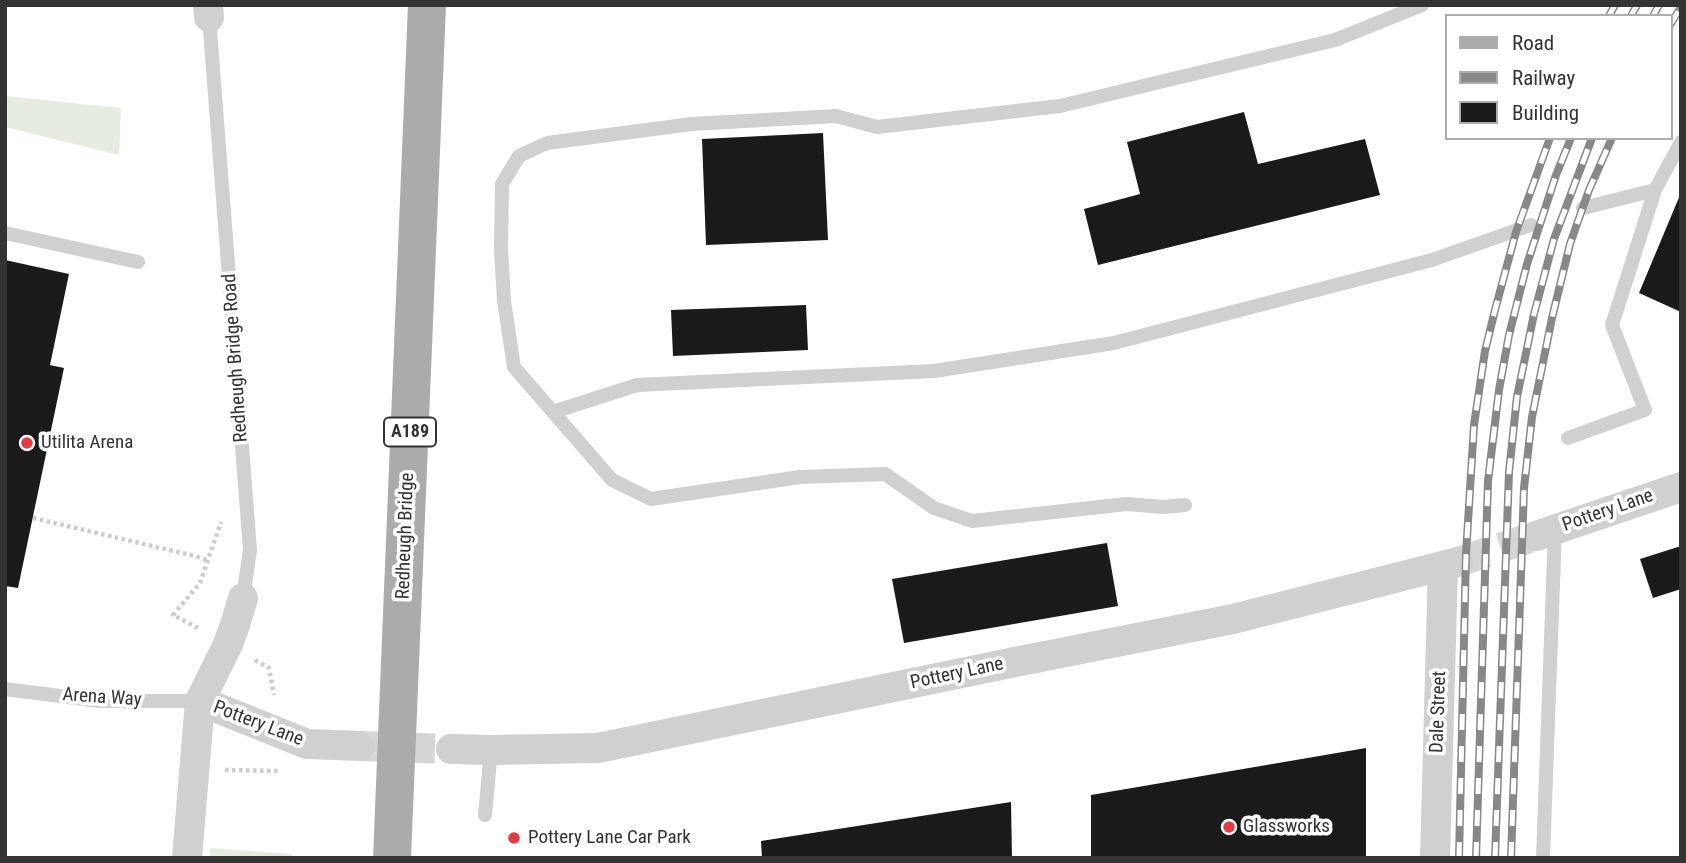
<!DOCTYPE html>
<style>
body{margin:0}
#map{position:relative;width:1686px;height:863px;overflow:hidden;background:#fff;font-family:"Roboto Condensed",sans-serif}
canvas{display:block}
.frame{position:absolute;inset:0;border:7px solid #333;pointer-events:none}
.legend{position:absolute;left:1445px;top:14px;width:228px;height:126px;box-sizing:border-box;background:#fff;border:2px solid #adadad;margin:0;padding:9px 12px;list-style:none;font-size:21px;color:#333}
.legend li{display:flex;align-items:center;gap:14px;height:35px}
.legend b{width:35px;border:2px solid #adadad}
</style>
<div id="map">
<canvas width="1686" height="863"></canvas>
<div class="frame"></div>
<ul class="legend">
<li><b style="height:9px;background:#ababab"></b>Road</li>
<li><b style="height:9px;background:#888"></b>Railway</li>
<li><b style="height:19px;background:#1a1a1a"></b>Building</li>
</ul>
</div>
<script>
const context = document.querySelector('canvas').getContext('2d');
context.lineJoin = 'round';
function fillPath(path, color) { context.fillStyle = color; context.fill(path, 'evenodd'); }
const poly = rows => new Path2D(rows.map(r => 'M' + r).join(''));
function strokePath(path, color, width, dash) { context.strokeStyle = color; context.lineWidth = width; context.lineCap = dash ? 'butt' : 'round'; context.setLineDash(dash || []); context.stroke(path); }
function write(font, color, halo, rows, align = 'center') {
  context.font = font + ' "Roboto Condensed",sans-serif'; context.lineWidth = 7; context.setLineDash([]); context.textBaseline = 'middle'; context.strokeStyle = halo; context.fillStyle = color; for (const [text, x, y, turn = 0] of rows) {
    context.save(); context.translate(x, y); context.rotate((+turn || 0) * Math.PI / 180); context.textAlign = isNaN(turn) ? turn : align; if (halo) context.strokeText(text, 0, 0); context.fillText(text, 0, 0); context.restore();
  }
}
const green = poly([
 [5,96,121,108,119,155,5,127],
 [210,848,292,854,292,858,210,858]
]);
const building = poly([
 [1244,112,1258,164,1365,139,1380,195,1098,265,1084,209,1140,194,1127,142],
 [823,133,828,240,706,245,702,139],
 [1680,195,1681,195,1681,312,1639,293],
 [5,260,69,274,50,365,64,368,18,588,5,586],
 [806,305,808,350,673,356,671,310],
 [1107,543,1118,606,904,643,892,579],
 [1681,546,1681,589,1653,598,1640,559],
 [1366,748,1366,858,1091,858,1091,795],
 [1011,802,1012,858,762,858,761,841]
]);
const streetTunnel = poly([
 [1458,562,1536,536],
 [360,746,451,749]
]);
const path = poly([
 [33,518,195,556,209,561],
 [198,628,173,615,200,583,221,522],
 [255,660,269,668,274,695],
 [225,770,279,771]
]);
const lane = poly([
 [209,17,250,550,243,598],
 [1583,208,1655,190],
 [5,233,138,262],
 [553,412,637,385,934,371,1114,343,1432,260,1531,225],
 [1568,438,1645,410,1612,325,1655,190,1681,142],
 [1185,505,1163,507,1127,504,972,521,934,508,885,474,800,477,651,499,612,480,514,367,504,301,501,248,502,184,519,156,547,143,692,124,836,116,877,127,1060,106,1335,40,1422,5],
 [5,689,100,701,200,701],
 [485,815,491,750],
 [1543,858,1555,529]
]);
const street = poly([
 [208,5,209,17],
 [1536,536,1681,487],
 [200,701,307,744,360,746],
 [451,749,491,750,598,748,1015,662,1233,619,1458,562],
 [187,858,200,701,228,644,235,625,243,598],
 [1435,858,1443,566]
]);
const primary = poly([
 [392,858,427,5]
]);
const rail = poly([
 [1609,16,1615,5],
 [1631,16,1637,5],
 [1653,16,1659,5],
 [1670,25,1681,7],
 [1459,858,1466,554,1474,425,1485,351,1495,310,1516,232,1550,138],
 [1476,858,1488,481,1499,390,1509,335,1527,264,1556,175,1571,138],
 [1495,858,1509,472,1517,397,1534,314,1554,239,1592,138],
 [1511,858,1524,488,1532,417,1552,318,1570,244,1589,190,1612,138]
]);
const markers = [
 [27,443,7,"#e63946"],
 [1229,827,7,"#e63946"],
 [514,838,7,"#e63946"]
];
const shields = [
 [410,432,52]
];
const shieldNames = [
 ["A189",410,432]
];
const streetNames = [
 ["Redheugh Bridge Road",236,358,-94],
 ["Pottery Lane",1608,511,-19],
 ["Redheugh Bridge",406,536,-88],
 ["Pottery Lane",957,674,-12],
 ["Arena Way",102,698,4],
 ["Dale Street",1439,712,-88],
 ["Pottery Lane",258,724,21]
];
const poiNames = [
 ["Utilita Arena",41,443],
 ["Glassworks",1243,827],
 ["Pottery Lane Car Park",528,838]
];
fillPath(green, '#e6ecdf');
fillPath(building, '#1a1a1a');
strokePath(streetTunnel, '#d6d6d6', 30, [30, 15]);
strokePath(path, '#cdcdcd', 4.5, [3.5, 3.5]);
strokePath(lane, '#d0d0d0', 14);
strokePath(street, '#d0d0d0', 30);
strokePath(primary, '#ababab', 38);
strokePath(rail, '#888', 8);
strokePath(rail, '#fff', 5, [16]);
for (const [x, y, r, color] of markers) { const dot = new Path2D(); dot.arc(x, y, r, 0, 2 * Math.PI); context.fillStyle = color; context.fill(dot); strokePath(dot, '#fff', 2.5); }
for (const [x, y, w] of shields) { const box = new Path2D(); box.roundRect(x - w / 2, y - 14.5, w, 29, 5); context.fillStyle = '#fff'; context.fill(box); strokePath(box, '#333', 2); }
write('bold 18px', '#333', null, shieldNames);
write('19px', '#333', '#fff', streetNames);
write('19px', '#333', '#fff', poiNames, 'left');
</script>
